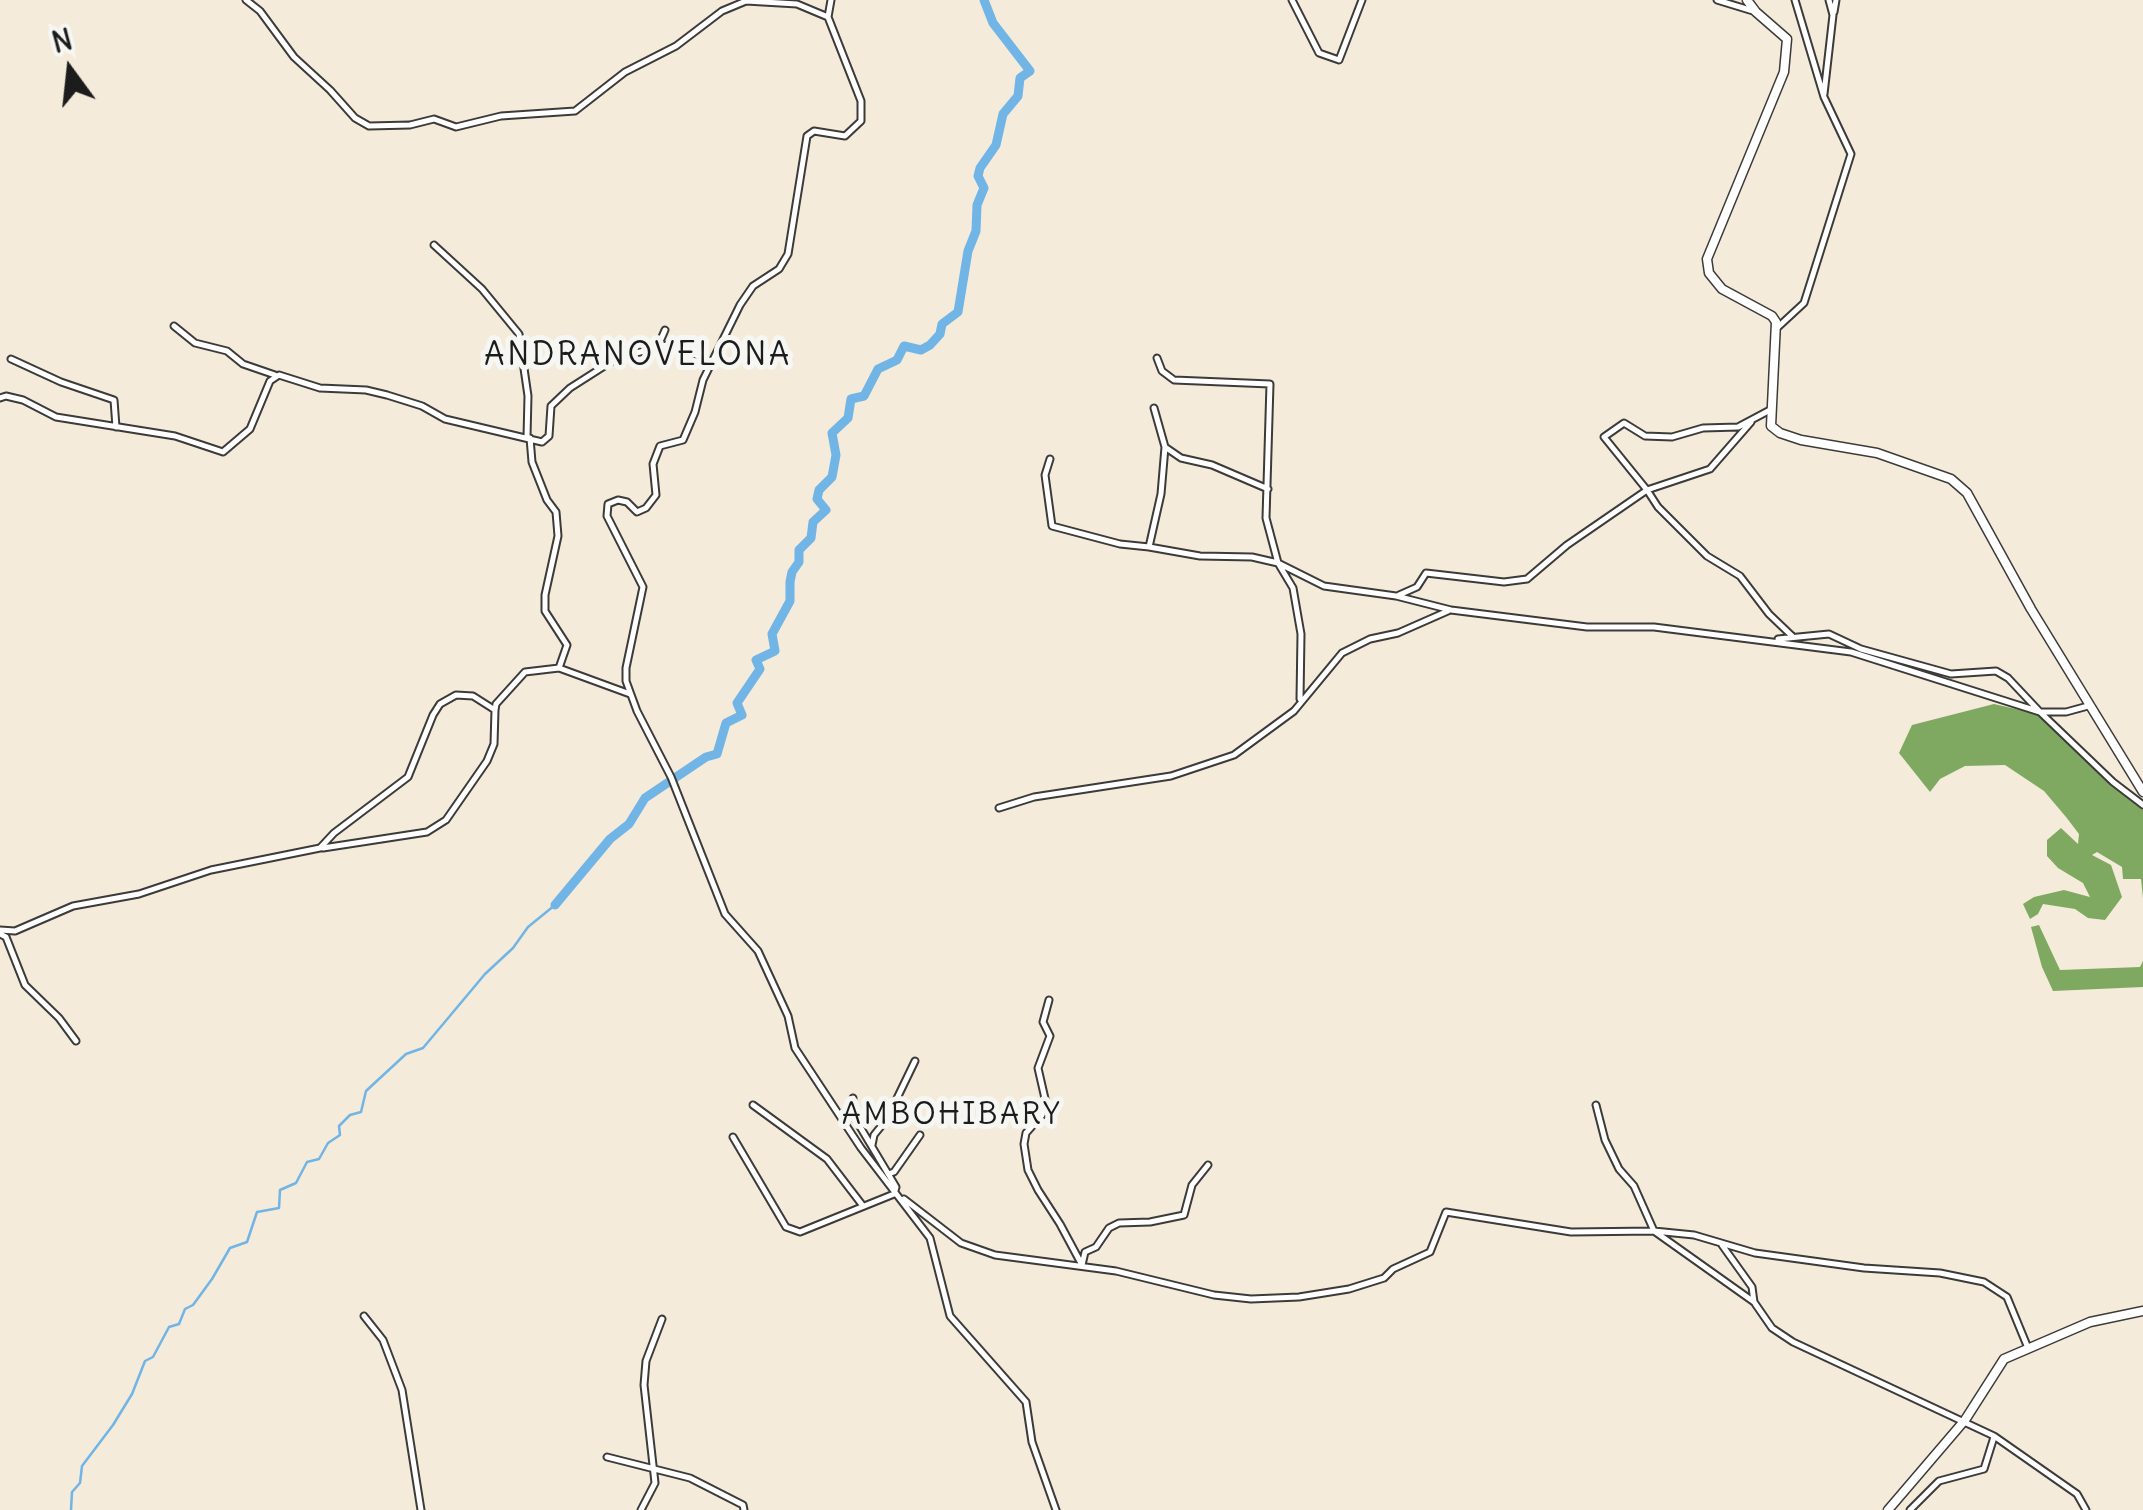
<!DOCTYPE html>
<style>
body{margin:0}
#map{position:relative;width:2143px;height:1510px;overflow:hidden;background:#f4ebdb;font-family:Delius,sans-serif}
canvas{display:block}
.north{position:absolute;left:20px;top:20px;width:100px;height:100px;-webkit-text-stroke:8px #f6f6f2;paint-order:stroke;rotate:345deg;font-size:28px;font-weight:700;line-height:40px;text-align:center;color:#1c1c1c}
.north::after{content:'';display:block;margin:auto;width:35px;height:45px;background:#1c1c1c;clip-path:polygon(50% 0,100% 100%,50% 72%,0 100%)}
</style>
<div id="map">
<canvas width="2143" height="1510"></canvas>
<div class="north">N</div>
</div>
<script>
const context = document.querySelector('canvas').getContext('2d');
context.lineJoin = 'round';
function fillPath(path, color) { context.fillStyle = color; context.fill(path, 'evenodd'); }
const poly = rows => new Path2D(rows.map(r => 'M' + r).join(''));
function strokePath(path, color, width, dash) { context.strokeStyle = color; context.lineWidth = width; context.lineCap = dash ? 'butt' : 'round'; context.setLineDash(dash || []); context.stroke(path); }
function write(font, color, halo, rows, align = 'center') {
  context.font = font + ' Delius,sans-serif'; context.lineWidth = 10; context.setLineDash([]); context.textBaseline = 'middle'; context.strokeStyle = halo; context.fillStyle = color; for (const [text, x, y, turn = 0] of rows) {
    context.save(); context.translate(x, y); context.rotate((+turn || 0) * Math.PI / 180); context.textAlign = isNaN(turn) ? turn : align; if (halo) context.strokeText(text, 0, 0); context.fillText(text, 0, 0); context.restore();
  }
}
const forest = poly([
 [1994,704,2042,715,2130,800,2143,810,2143,898,2141,879,2123,879,2122,867,2097,852,2092,855,2111,865,2122,897,2105,920,2088,918,2075,909,2043,904,2038,914,2030,919,2023,904,2034,897,2064,890,2090,897,2083,883,2058,868,2047,856,2047,840,2061,828,2078,844,2079,834,2066,817,2044,791,2005,765,1965,766,1940,779,1930,792,1899,753,1912,725],
 [2039,925,2060,970,2140,967,2143,961,2143,987,2053,991,2042,967,2031,927]
]);
const stream = poly([
 [71,1510,72,1492,80,1483,82,1466,113,1425,132,1394,145,1361,153,1357,169,1327,179,1324,185,1309,193,1305,212,1279,230,1248,247,1242,257,1212,279,1208,280,1190,296,1183,307,1162,319,1159,328,1143,340,1135,339,1126,350,1115,361,1112,366,1091,406,1054,423,1048,485,974,513,948,528,927,555,905]
]);
const river = poly([
 [555,905,610,839,629,824,645,798,706,757,717,754,726,723,742,715,737,703,760,669,756,660,775,651,772,634,790,601,790,582,792,572,799,562,799,550,811,538,813,522,826,510,817,499,819,490,832,477,836,455,832,433,848,418,851,399,864,396,878,369,897,360,904,346,921,350,930,345,940,334,942,324,958,312,968,251,976,231,977,205,984,188,978,176,980,168,996,145,1003,114,1018,96,1020,78,1030,71,993,23,984,0]
]);
const street = poly([
 [246,0,260,11,294,57,330,90,355,118,369,126,410,125,434,119,456,127,501,116,575,111,625,72,676,46,722,11,746,1,797,4,828,17],
 [831,0,828,17,861,101,861,121,845,136,814,131,807,136,788,254,779,269,753,286,740,305,703,380,695,412,683,440,660,446,653,464,656,495,646,508,637,512,627,502,618,500,608,504,607,516,643,587,626,668,626,681,637,711,671,777,725,914,758,951,788,1016,795,1048,861,1148,930,1238,950,1316,1026,1402,1032,1442,1056,1510],
 [1292,0,1319,53,1339,60,1362,0],
 [1717,0,1753,11],
 [1834,12,1836,0],
 [1824,94,1833,15,1829,0],
 [434,245,482,289,519,334,528,396,527,437],
 [174,326,195,343,227,351,243,364,275,375],
 [1777,328,1804,303,1851,154,1824,97,1795,0],
 [658,346,665,330],
 [1157,358,1162,371,1174,380,1270,384,1266,518,1278,563,1293,588,1301,634,1300,699],
 [11,359,61,382,114,400,116,427],
 [0,398,6,396,23,400,56,417,175,436,223,452,250,429,270,381,279,375,320,388,366,390,387,395,422,406,445,419,542,442,549,436,551,406,570,388,617,358,667,345,688,349,711,366],
 [1154,408,1165,447,1181,458,1212,465,1268,489],
 [1751,422,1710,469,1647,490,1658,507,1707,556,1740,576,1769,614,1792,636],
 [530,438,532,462,547,500,556,512,558,536,545,595,545,611,567,645,559,668],
 [1050,459,1045,475,1052,526,1120,544,1149,547,1161,494,1165,447],
 [1149,547,1200,556,1252,557,1278,563,1324,586,1396,596,1451,610,1587,627,1654,627,1851,652,2040,712,2113,782,2143,805],
 [1399,595,1417,587,1426,573,1504,582,1527,579,1567,545,1647,490,1604,437,1624,423,1645,436,1672,437,1703,428,1738,427,1770,410],
 [1778,639,1829,634,1861,649,1951,674,1996,671,2008,678,2040,712,2066,712,2088,706],
 [999,808,1034,797,1171,776,1234,755,1294,711,1342,653,1370,639,1398,633,1448,611],
 [323,848,427,832,446,820,487,761,494,744,495,710],
 [0,930,15,931,73,906,139,894,211,870,320,848,334,833,408,777,433,715,440,704,456,695,473,696,495,710,496,704,525,672,559,668,630,694],
 [0,934,6,937,25,985,59,1018,76,1041],
 [1049,1000,1043,1022,1050,1036,1038,1068,1046,1103,1042,1115,1026,1133,1024,1144,1028,1170,1038,1190,1060,1224,1082,1265],
 [853,1098,852,1108,856,1120,896,1187,894,1194],
 [753,1105,827,1159,863,1206],
 [1596,1105,1605,1140,1619,1169,1634,1186,1654,1231,1694,1235,1755,1253,1864,1268,1940,1273,1984,1282,2007,1297,2028,1348],
 [733,1137,786,1227,800,1232,894,1194],
 [872,1145,874,1135,887,1119,915,1061],
 [888,1174,894,1172,920,1135],
 [904,1199,961,1243,995,1255,1116,1271,1214,1295,1251,1299,1299,1297,1349,1289,1384,1278,1393,1269,1430,1252,1446,1212,1571,1232,1654,1231,1754,1302,1772,1328,1793,1342,1994,1436,2077,1494,2086,1510],
 [1722,1245,1752,1287,1754,1302],
 [1082,1265,1085,1252,1096,1247,1109,1228,1119,1223,1150,1222,1184,1215,1192,1185,1208,1165],
 [364,1316,383,1340,402,1390,421,1510],
 [607,1457,690,1478,743,1505,744,1510],
 [641,1510,655,1483,644,1385,646,1361,662,1319],
 [1910,1510,1939,1481,1984,1469,1994,1437]
]);
const secondary = poly([
 [1747,0,1756,12,1787,39,1784,72,1707,259,1709,273,1722,289,1772,316,1776,322,1771,426,1780,433,1801,440,1877,453,1951,479,1967,493,2031,609,2143,792],
 [1888,1510,1965,1420,2004,1359,2090,1322,2143,1311]
]);
const neighbourhoodNames = [
 ["AMBOHIBARY",952,1115]
];
const quarterNames = [
 ["ANDRANOVELONA",638,356]
];
fillPath(forest, '#7fa960');
strokePath(stream, '#71b4e6', 2.5);
strokePath(river, '#71b4e6', 9);
strokePath(street, '#3c3b39', 9);
strokePath(secondary, '#3c3b39', 11);
strokePath(street, '#fff', 5);
strokePath(secondary, '#fff', 8);
context.letterSpacing = '2.5px';
write('30px', '#1c1c1c', '#f6f6f2', neighbourhoodNames);
context.letterSpacing = '0px';
context.letterSpacing = '2.5px';
write('32px', '#1c1c1c', '#f6f6f2', quarterNames);
context.letterSpacing = '0px';
</script>
